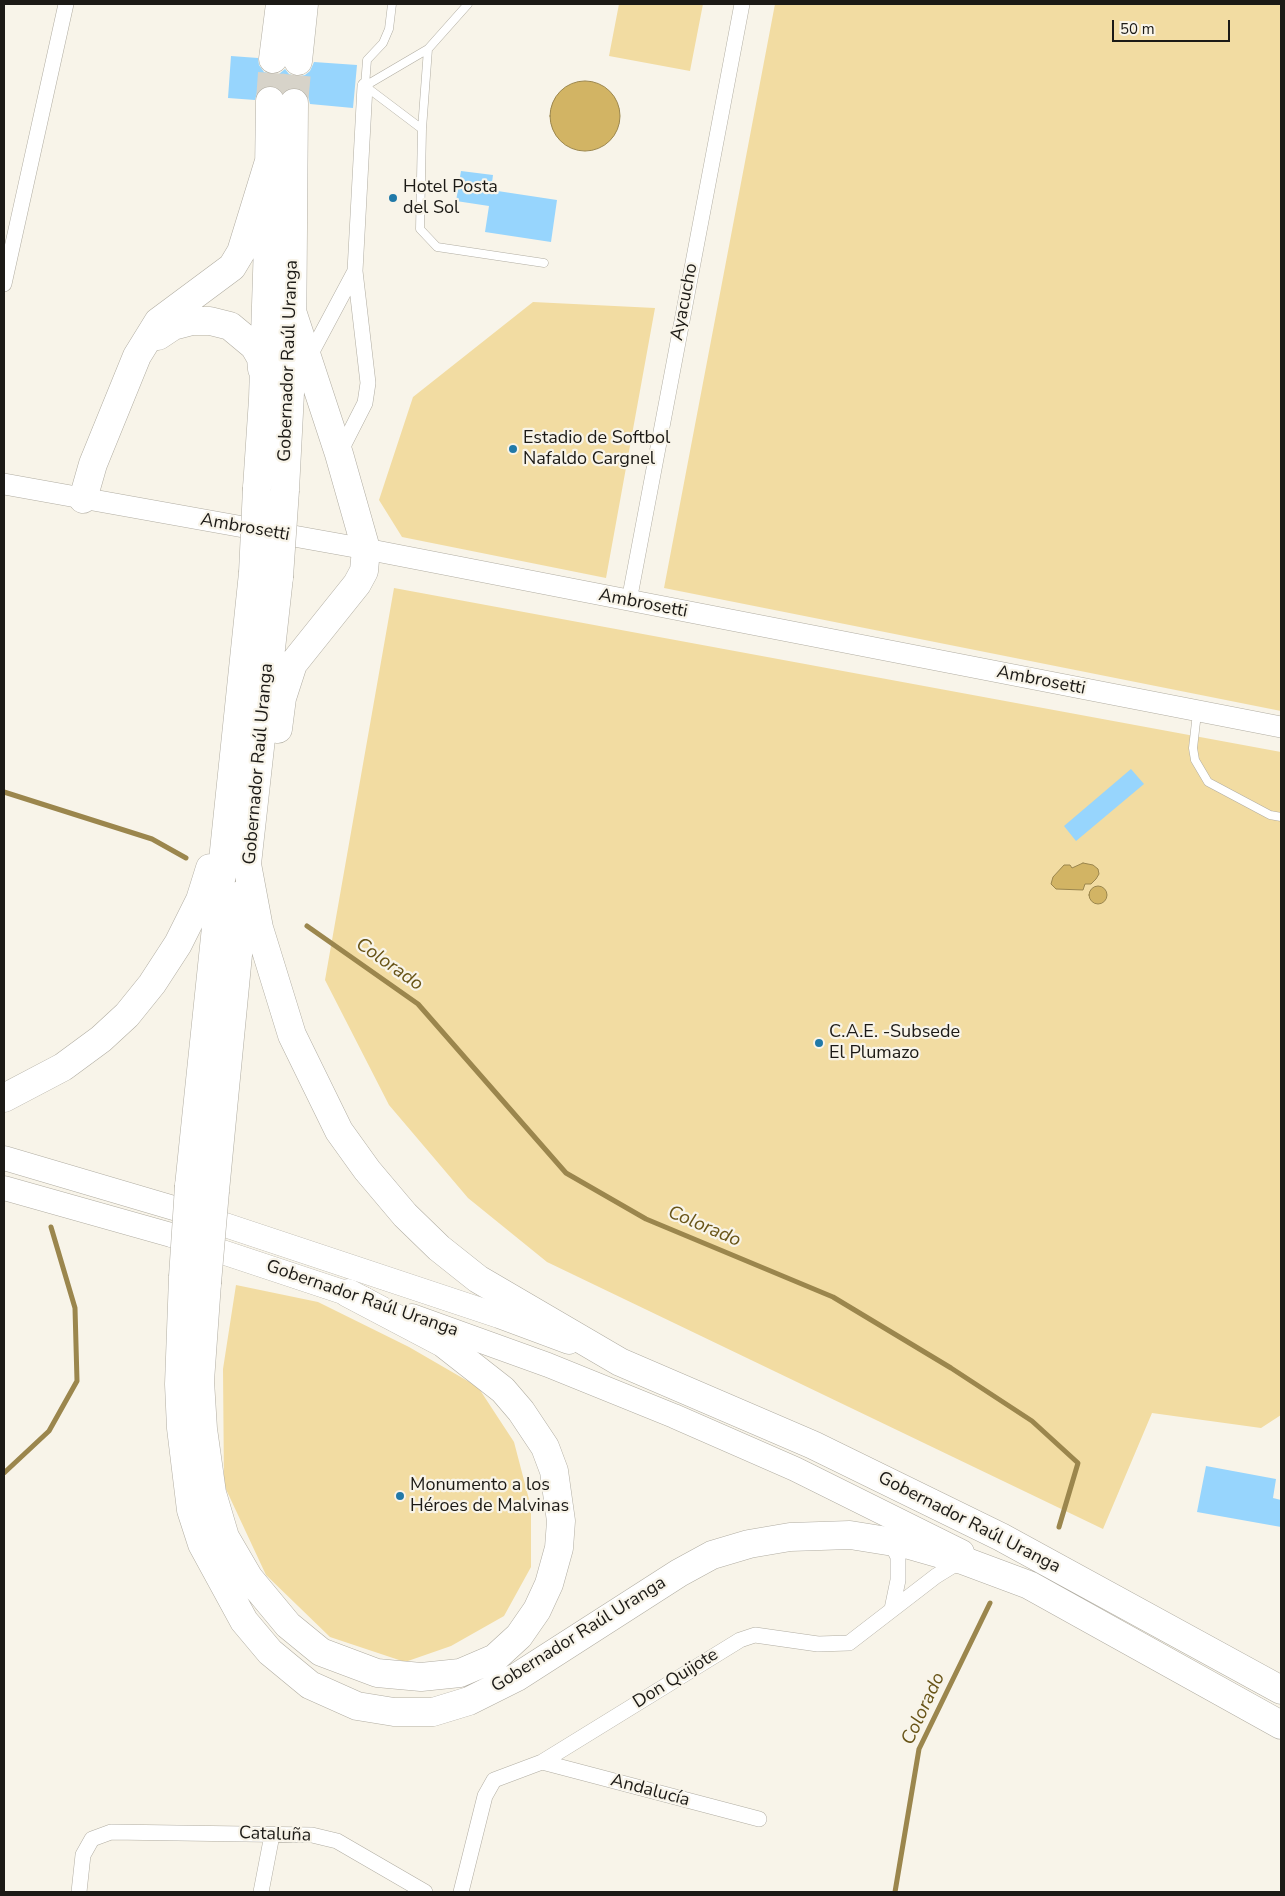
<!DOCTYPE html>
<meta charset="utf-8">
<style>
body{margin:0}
#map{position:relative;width:1285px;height:1896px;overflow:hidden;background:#f8f4e9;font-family:"Nunito Sans",sans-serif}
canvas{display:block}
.frame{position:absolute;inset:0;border:5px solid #1c1a16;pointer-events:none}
.scale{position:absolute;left:1112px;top:20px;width:118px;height:22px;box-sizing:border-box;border:2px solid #1c1a16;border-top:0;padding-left:6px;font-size:15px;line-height:18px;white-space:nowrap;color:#1c1a16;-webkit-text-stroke:4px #f8f4e9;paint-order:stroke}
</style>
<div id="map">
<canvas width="1285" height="1896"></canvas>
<div class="frame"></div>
<div class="scale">50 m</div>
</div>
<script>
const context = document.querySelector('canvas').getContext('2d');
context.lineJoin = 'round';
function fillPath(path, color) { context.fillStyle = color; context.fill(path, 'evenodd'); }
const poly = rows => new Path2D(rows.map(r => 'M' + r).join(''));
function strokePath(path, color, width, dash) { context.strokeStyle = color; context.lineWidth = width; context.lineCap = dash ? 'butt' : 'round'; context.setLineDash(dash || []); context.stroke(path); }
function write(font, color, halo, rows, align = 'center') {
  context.font = font + ' "Nunito Sans",sans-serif'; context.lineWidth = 4.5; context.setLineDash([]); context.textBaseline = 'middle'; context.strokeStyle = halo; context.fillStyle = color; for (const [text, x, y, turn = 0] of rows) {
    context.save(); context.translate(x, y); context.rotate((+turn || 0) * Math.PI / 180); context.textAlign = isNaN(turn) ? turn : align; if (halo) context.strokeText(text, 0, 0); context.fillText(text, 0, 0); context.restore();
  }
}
const green = poly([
 [619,4,703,4,690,71,609,56],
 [775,4,1281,4,1281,711,664,588],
 [533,302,655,308,606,578,402,537,379,500,413,397],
 [394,588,1281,752,1281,1415,1261,1428,1152,1413,1103,1529,547,1262,468,1198,389,1105,325,980],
 [236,1285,318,1302,409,1347,478,1387,514,1442,531,1507,531,1567,504,1616,451,1646,405,1662,330,1637,266,1575,224,1485,223,1369]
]);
const water = poly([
 '550 116a35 35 0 1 1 70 0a35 35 0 1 1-70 0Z',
 [1083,863,1093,865,1098,869,1099,874,1096,879,1091,884,1085,884,1083,890,1056,889,1051,884,1053,877,1064,865,1070,865,1072,868,1083,863],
 '1089 895a9 9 0 1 1 18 0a9 9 0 1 1-18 0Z'
]);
const stream = poly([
 [4,792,152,839,186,858],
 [307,926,418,1004,566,1173,646,1219,833,1297,951,1368,1032,1421,1078,1463,1059,1527],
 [4,1473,49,1431,77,1381,75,1308,51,1227],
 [895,1892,919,1749,990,1603]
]);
const building = poly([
 [231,56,258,58,259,65,264,72,272,74,279,74,285,69,289,74,297,77,305,75,310,71,314,62,357,65,353,108,310,104,308,96,301,89,294,87,283,93,278,87,271,85,262,88,257,93,255,100,228,98],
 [461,171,493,175,491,190,557,200,551,242,485,232,489,206,456,201],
 [1131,769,1144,784,1076,841,1064,826],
 [1206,1466,1276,1479,1273,1498,1281,1500,1281,1527,1197,1512]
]);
const highwayTunnel = poly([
 [270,101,273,59],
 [294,103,298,61]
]);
const lane = poly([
 [365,86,422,129,420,229,437,247,544,263],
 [365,86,428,49,468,4],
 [365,86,367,60,383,43,389,29,392,4],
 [422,129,428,49],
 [1197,713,1193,748,1195,760,1208,782,1270,815,1281,817]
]);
const street = poly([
 [4,284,66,4],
 [307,361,355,271],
 [339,454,365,403,368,383,355,271,365,86],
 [629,601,742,4],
 [891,1543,898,1557,898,1580,892,1609],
 [542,1762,759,1819],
 [79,1892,83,1855,92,1839,111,1832,312,1835,337,1841,425,1892],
 [261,1892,272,1835],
 [461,1892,485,1796,494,1780,542,1762,740,1640,755,1635,818,1644,849,1643,936,1576,962,1560]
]);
const secondary = poly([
 [4,484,366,549,1281,727]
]);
const primary = poly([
 [4,1158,177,1209,499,1316,569,1342],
 [4,1188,171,1235,364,1299],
 [412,1316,548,1365,674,1416,795,1469,962,1552]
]);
const highway = poly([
 [273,59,280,4],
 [298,61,304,4],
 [158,336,173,326,192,321,210,321,230,326,254,346,261,358,262,369],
 [257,488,263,399,268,243,270,101],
 [285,490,292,354,294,103],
 [83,499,93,464,137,356,158,322,232,267,241,252,269,161],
 [279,577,247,864,259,928,292,1035,339,1131,367,1170,405,1215,439,1248,478,1279,620,1362,813,1445,1001,1537,1281,1690],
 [278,729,282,698,293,664,357,584,364,571,366,549,339,454,292,311],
 [4,1098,63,1067,101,1039,127,1015,152,984,178,944,200,900,210,868],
 [189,1186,253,573],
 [215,1191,244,893],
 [183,1277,179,1384,181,1428,191,1510,202,1544,244,1621,270,1652,310,1685,357,1706,394,1712,433,1712,469,1701,517,1677,679,1573,712,1555,749,1544,790,1537,850,1535,906,1544,962,1560,1029,1585,1281,1725],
 [207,1283,200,1381,203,1429,212,1493,225,1537,249,1578,288,1625,321,1652,377,1673,421,1677,460,1673,495,1658,519,1636,537,1610,549,1584,559,1548,561,1521,554,1471,545,1447,521,1411,503,1390,443,1343,348,1293]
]);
const highwayBridge = poly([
 [253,573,257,488],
 [279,577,285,490],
 [183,1277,189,1186],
 [207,1283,215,1191]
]);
const markers = [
 [393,198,5,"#2179a8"],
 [513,449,5,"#2179a8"],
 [819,1043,5,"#2179a8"],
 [400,1496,5,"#2179a8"]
];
const poiNames = [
 ["Hotel Posta",403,188],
 ["del Sol",403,209],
 ["Estadio de Softbol",523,439],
 ["Nafaldo Cargnel",523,460],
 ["C.A.E. -Subsede",829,1033],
 ["El Plumazo",829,1054],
 ["Monumento a los",410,1486],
 ["Héroes de Malvinas",410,1507]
];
const streetNames = [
 ["Ayacucho",685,302,-79],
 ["Gobernador Raúl Uranga",289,361,-88],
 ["Ambrosetti",245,528,10],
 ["Ambrosetti",643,604,11],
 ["Ambrosetti",1041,681,11],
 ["Gobernador Raúl Uranga",259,764,-85],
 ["Gobernador Raúl Uranga",362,1299,19],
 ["Gobernador Raúl Uranga",969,1523,27],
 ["Gobernador Raúl Uranga",579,1635,-32],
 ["Don Quijote",676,1679,-32],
 ["Andalucía",650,1791,15],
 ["Cataluña",275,1835,2]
];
const waterNames = [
 ["Colorado",389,965,35],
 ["Colorado",704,1227,23],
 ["Colorado",924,1709,-65]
];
fillPath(green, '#f2dca2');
fillPath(water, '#d2b464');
strokePath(water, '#9b864d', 1);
strokePath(stream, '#9b864d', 5);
fillPath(building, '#97d5fd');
strokePath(highwayTunnel, '#d7d3c9', 28, [28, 14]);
strokePath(lane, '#b1ada2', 9);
strokePath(street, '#b1ada2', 16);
strokePath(secondary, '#b1ada2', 22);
strokePath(primary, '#b1ada2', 25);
strokePath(highway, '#b1ada2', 29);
strokePath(lane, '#fff', 8);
strokePath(street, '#fff', 15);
strokePath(secondary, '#fff', 21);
strokePath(primary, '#fff', 24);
strokePath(highway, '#fff', 28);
strokePath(highwayBridge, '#b1ada2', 29, []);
strokePath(highwayBridge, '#fff', 28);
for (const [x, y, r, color] of markers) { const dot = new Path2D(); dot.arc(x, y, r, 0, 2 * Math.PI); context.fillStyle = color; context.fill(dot); strokePath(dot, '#f8f4e9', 2); }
write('18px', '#1c1a16', '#f8f4e9', poiNames, 'left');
write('18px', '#1c1a16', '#f8f4e9', streetNames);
write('italic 19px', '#685417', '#f8f4e9', waterNames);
</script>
